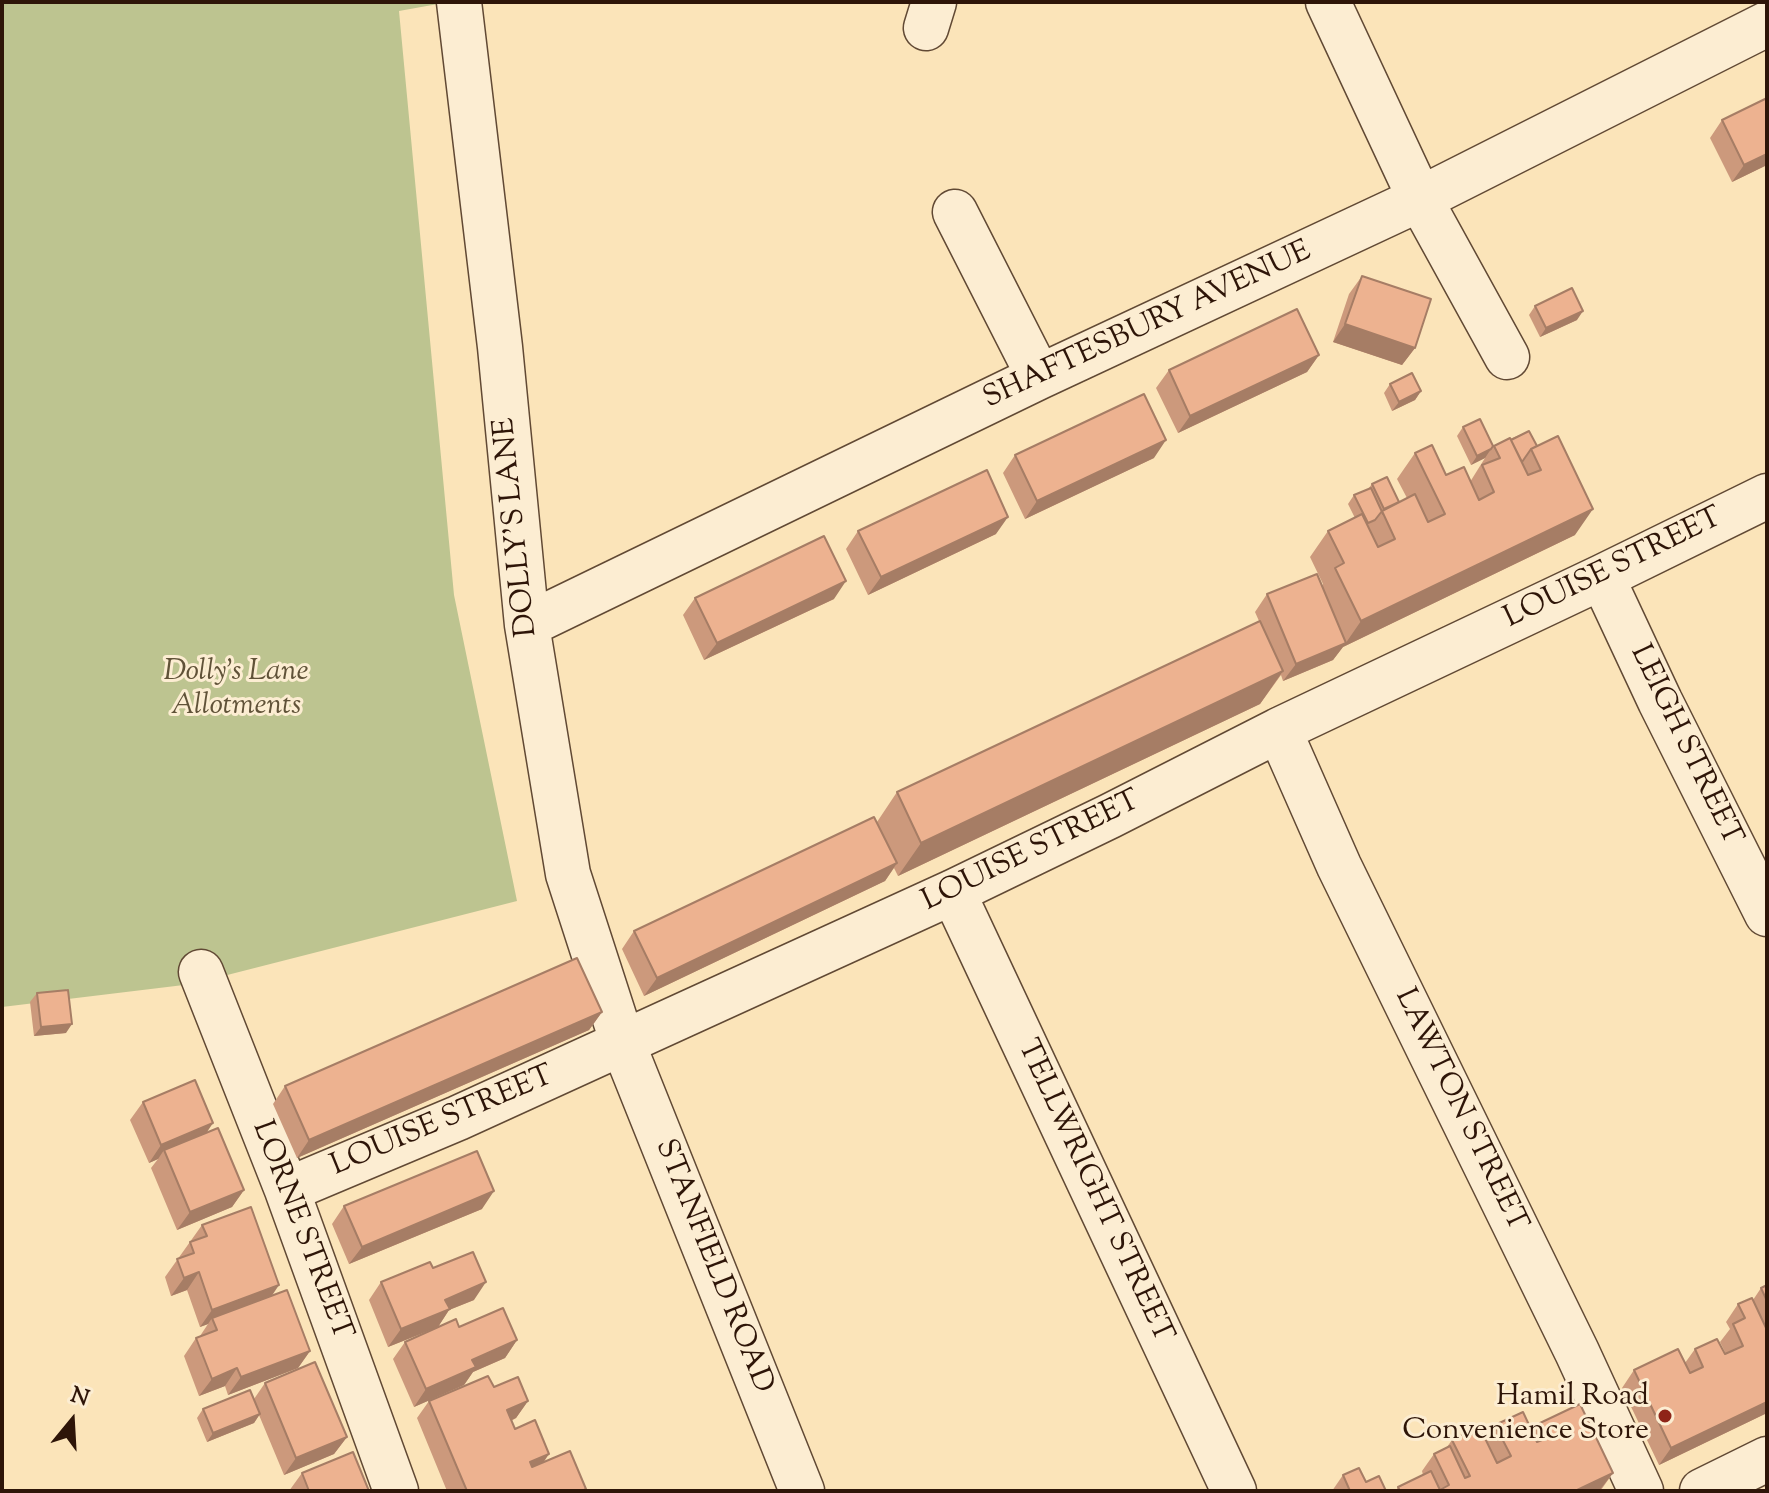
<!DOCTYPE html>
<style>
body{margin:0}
#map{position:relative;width:1769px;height:1493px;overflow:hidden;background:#fbe4b9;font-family:"Sorts Mill Goudy",serif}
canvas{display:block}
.frame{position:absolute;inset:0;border:4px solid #2e1508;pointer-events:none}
.north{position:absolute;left:32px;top:1381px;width:80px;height:80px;-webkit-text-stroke:6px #fcedd2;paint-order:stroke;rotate:18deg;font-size:22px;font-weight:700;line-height:32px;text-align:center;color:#2e1508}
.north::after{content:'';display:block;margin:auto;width:28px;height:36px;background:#2e1508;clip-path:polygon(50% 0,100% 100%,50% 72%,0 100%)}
</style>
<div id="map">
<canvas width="1769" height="1493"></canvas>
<div class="frame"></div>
<div class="north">N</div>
</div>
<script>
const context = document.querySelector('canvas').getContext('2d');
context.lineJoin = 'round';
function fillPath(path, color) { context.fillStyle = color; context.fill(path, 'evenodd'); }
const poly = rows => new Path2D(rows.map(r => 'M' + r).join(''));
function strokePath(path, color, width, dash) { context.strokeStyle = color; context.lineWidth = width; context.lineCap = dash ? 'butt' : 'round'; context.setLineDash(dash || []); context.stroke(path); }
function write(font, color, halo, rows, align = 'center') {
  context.font = font + ' "Sorts Mill Goudy",serif'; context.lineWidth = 6; context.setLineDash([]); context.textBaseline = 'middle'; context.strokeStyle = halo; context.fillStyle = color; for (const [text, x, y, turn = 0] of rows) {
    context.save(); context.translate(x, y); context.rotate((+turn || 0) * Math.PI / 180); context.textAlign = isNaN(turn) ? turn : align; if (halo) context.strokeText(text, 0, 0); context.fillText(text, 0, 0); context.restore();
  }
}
const green = poly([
 [2,2,449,2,399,11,454,595,517,901,192,984,2,1007]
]);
const minor = poly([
 [459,2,500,347,527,625,568,874,623,1044,802,1491],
 [1328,2,1420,199,1507,357],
 [926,28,934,2],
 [955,212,1039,377],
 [1602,577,1660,701,1767,914],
 [527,625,1039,377,1420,199,1767,24],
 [1279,730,1339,866,1577,1352,1641,1491],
 [953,892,1234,1491],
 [201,972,287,1190,396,1491],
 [287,1190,458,1118,953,892,1110,816,1279,730,1602,577,1767,496]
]);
const tertiary = poly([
 [1702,1491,1767,1459]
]);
const wall = poly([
 [1722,120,1767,165,1732,182,1710,138],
 [1362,276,1415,348,1402,365,1333,342,1349,294],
 [1535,306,1577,320,1540,337,1529,315],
 [1319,355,1307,372,1178,433,1156,388,1169,370],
 [1390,384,1421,391,1415,400,1392,411,1384,393],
 [1463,427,1493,446,1529,431,1575,535,1343,647,1333,660,1283,681,1281,675,1260,704,898,876,894,868,885,881,644,996,622,949,634,931,877,822,897,792,1259,621,1255,612,1267,594,1322,586,1323,584,1310,557,1328,531,1355,518,1348,504,1354,495,1368,489,1372,484,1399,502,1407,498,1397,479,1415,453,1446,475,1470,482,1485,458,1471,465,1457,436],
 [1015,455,1154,458,1025,519,1003,473],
 [858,531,996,534,868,595,846,549],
 [695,598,834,599,704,660,683,615],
 [37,993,66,1033,34,1036,30,1002],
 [602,1012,589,1030,297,1158,273,1104,285,1086],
 [143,1102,206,1133,244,1190,232,1207,177,1230,151,1168,158,1159,149,1163,130,1120],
 [344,1206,482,1209,349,1264,332,1224],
 [202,1225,272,1295,310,1351,298,1368,228,1395,225,1386,199,1396,184,1356,196,1338,200,1336,208,1324,200,1327,187,1290,171,1296,165,1277],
 [433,1268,474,1300,449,1310,438,1327,388,1347,369,1300,381,1282],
 [1767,1285,1767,1413,1659,1465,1622,1388,1634,1370,1685,1363,1695,1349,1726,1354,1720,1342,1730,1329,1726,1322,1738,1304,1753,1300,1761,1288],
 [459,1327,517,1340,505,1358,473,1372,464,1385,414,1407,393,1359,405,1342],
 [265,1383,347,1437,334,1454,284,1475,259,1415,254,1423,207,1442,197,1418,203,1409,254,1399],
 [494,1387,528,1401,516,1418,511,1421,515,1429,544,1462,584,1491,447,1491,417,1418,429,1401],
 [1540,1423,1613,1473,1601,1490,1396,1491,1398,1487,1423,1475,1422,1471,1434,1454,1447,1447,1452,1440,1468,1436,1486,1439,1495,1425,1533,1433],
 [302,1473,369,1491,289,1491],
 [1343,1475,1366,1482,1386,1491,1332,1491]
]);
const shadedWall = poly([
 [1767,154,1767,165,1732,182,1744,165],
 [1583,311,1577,320,1540,337,1546,328],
 [1345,324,1415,348,1402,365,1333,342],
 [1319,355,1307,372,1178,433,1190,416],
 [1421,391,1415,400,1392,411,1399,402],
 [1166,440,1154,458,1025,519,1037,501],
 [1491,449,1485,458,1471,465,1477,456],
 [1593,509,1575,535,1343,647,1361,621],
 [1008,517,996,534,868,595,881,577],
 [846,581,834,599,704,660,717,643],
 [1346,643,1333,660,1283,681,1296,664],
 [1283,671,1260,704,898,876,921,843],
 [897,863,885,881,644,996,657,978],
 [602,1012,589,1030,297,1158,309,1140],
 [72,1024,66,1033,34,1036,41,1027],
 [213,1123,201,1141,164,1150,158,1159,149,1163,161,1145],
 [244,1190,232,1207,177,1230,190,1212],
 [494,1191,482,1209,349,1264,362,1247],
 [199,1272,187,1290,171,1296,184,1278],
 [486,1282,474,1300,449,1310,438,1327,388,1347,401,1329,445,1300],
 [279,1285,267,1303,212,1318,208,1324,200,1327,212,1310],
 [517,1340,505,1358,473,1372,464,1385,414,1407,426,1389,472,1360],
 [310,1351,298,1368,228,1395,241,1377],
 [237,1368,225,1386,199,1396,212,1379],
 [528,1401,516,1418,494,1428,507,1410],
 [1767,1402,1767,1413,1659,1465,1671,1448],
 [260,1414,254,1423,207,1442,213,1433],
 [347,1437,334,1454,284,1475,296,1458],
 [549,1454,537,1472,518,1480,530,1462],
 [1613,1473,1599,1491,1575,1491]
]);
const building = poly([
 [1767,98,1767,154,1744,165,1722,120,1767,98],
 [1362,276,1431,299,1415,348,1345,324,1362,276],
 [1572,288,1583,311,1546,328,1535,306,1572,288],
 [1297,309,1319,355,1190,416,1169,370,1297,309],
 [1412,373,1421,391,1399,402,1390,384,1412,373],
 [1144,394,1166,440,1037,501,1015,455,1144,394],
 [1480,419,1493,446,1491,449,1477,456,1463,427,1480,419],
 [1529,431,1537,446,1531,449,1522,462,1511,440,1529,431],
 [1558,436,1593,509,1361,621,1335,568,1344,563,1328,531,1362,514,1378,547,1395,539,1382,511,1415,494,1428,522,1445,514,1415,453,1432,445,1446,475,1464,467,1479,500,1494,492,1482,465,1500,458,1494,446,1510,438,1528,475,1541,470,1531,449,1558,436],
 [987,470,1008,517,881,577,858,531,987,470],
 [1387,477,1399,502,1384,509,1372,484,1387,477],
 [1371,488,1383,514,1382,511,1375,520,1368,523,1354,495,1371,488],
 [824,536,846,581,717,643,695,598,824,536],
 [1317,574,1346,643,1296,664,1267,594,1317,574],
 [1260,621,1283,671,921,843,897,792,1260,621],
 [874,817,897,863,657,978,634,931,874,817],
 [577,958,602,1012,309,1140,285,1086,577,958],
 [68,990,72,1024,41,1027,37,993,68,990],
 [195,1080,213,1123,161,1145,143,1102,195,1080],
 [218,1128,244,1190,190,1212,164,1150,218,1128],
 [477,1151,494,1191,362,1247,344,1206,477,1151],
 [251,1207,279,1285,212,1310,199,1272,184,1278,177,1259,194,1253,190,1242,207,1236,202,1225,251,1207],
 [473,1252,486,1282,445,1300,450,1309,401,1329,381,1282,430,1262,433,1268,473,1252],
 [1767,1285,1767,1301,1761,1288,1767,1285],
 [287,1290,310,1351,241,1377,237,1368,212,1379,196,1338,217,1330,212,1318,287,1290],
 [1752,1298,1767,1330,1767,1402,1671,1448,1634,1370,1678,1349,1690,1373,1703,1367,1695,1349,1717,1339,1725,1354,1743,1346,1733,1324,1745,1318,1738,1304,1752,1298],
 [503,1308,517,1340,472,1360,476,1367,426,1389,405,1342,456,1319,459,1327,503,1308],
 [315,1362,347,1437,296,1458,265,1383,315,1362],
 [488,1376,494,1387,518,1377,528,1401,507,1410,515,1429,535,1420,549,1454,530,1462,532,1467,570,1451,586,1489,582,1491,467,1491,429,1401,488,1376],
 [250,1390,260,1414,213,1433,203,1409,250,1390],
 [1580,1404,1613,1473,1575,1491,1400,1491,1398,1487,1431,1471,1440,1490,1449,1485,1434,1454,1450,1446,1465,1478,1470,1476,1452,1440,1467,1433,1468,1436,1481,1430,1497,1463,1511,1456,1495,1425,1523,1412,1537,1442,1547,1438,1540,1423,1580,1404],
 [353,1452,369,1491,309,1491,302,1473,353,1452],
 [1359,1468,1366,1482,1379,1476,1386,1491,1350,1491,1343,1475,1359,1468]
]);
const markers = [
 [1665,1416,8,"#8f2418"]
];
const streetNames = [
 ["SHAFTESBURY AVENUE",1148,327,-25],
 ["DOLLY'S LANE",518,527,-96],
 ["LOUISE STREET",1614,570,-26],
 ["LEIGH STREET",1684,746,64],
 ["LOUISE STREET",1032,853,-26],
 ["LAWTON STREET",1459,1111,64],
 ["LOUISE STREET",443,1123,-23],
 ["TELLWRIGHT STREET",1093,1192,65],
 ["LORNE STREET",300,1231,69],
 ["STANFIELD ROAD",712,1267,68]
];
const parkNames = [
 ["Dolly's Lane",236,674],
 ["Allotments",236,708]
];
const poiNames = [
 ["Hamil Road",1649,1399],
 ["Convenience Store",1649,1433]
];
fillPath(green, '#bdc490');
strokePath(minor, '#614934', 47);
strokePath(tertiary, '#614934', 47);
strokePath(minor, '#fcedd2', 44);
strokePath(tertiary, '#fcedd2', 44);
fillPath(wall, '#cc997c');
fillPath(shadedWall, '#a67d65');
fillPath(building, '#edb290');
strokePath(building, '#a67d65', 2);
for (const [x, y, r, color] of markers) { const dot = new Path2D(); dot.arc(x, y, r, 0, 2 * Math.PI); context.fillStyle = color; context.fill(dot); strokePath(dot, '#fcedd2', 3); }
write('30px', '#2e1508', '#fcedd2', streetNames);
write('italic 30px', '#605238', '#fcedd2', parkNames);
write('30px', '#2e1508', '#fcedd2', poiNames, 'right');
</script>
